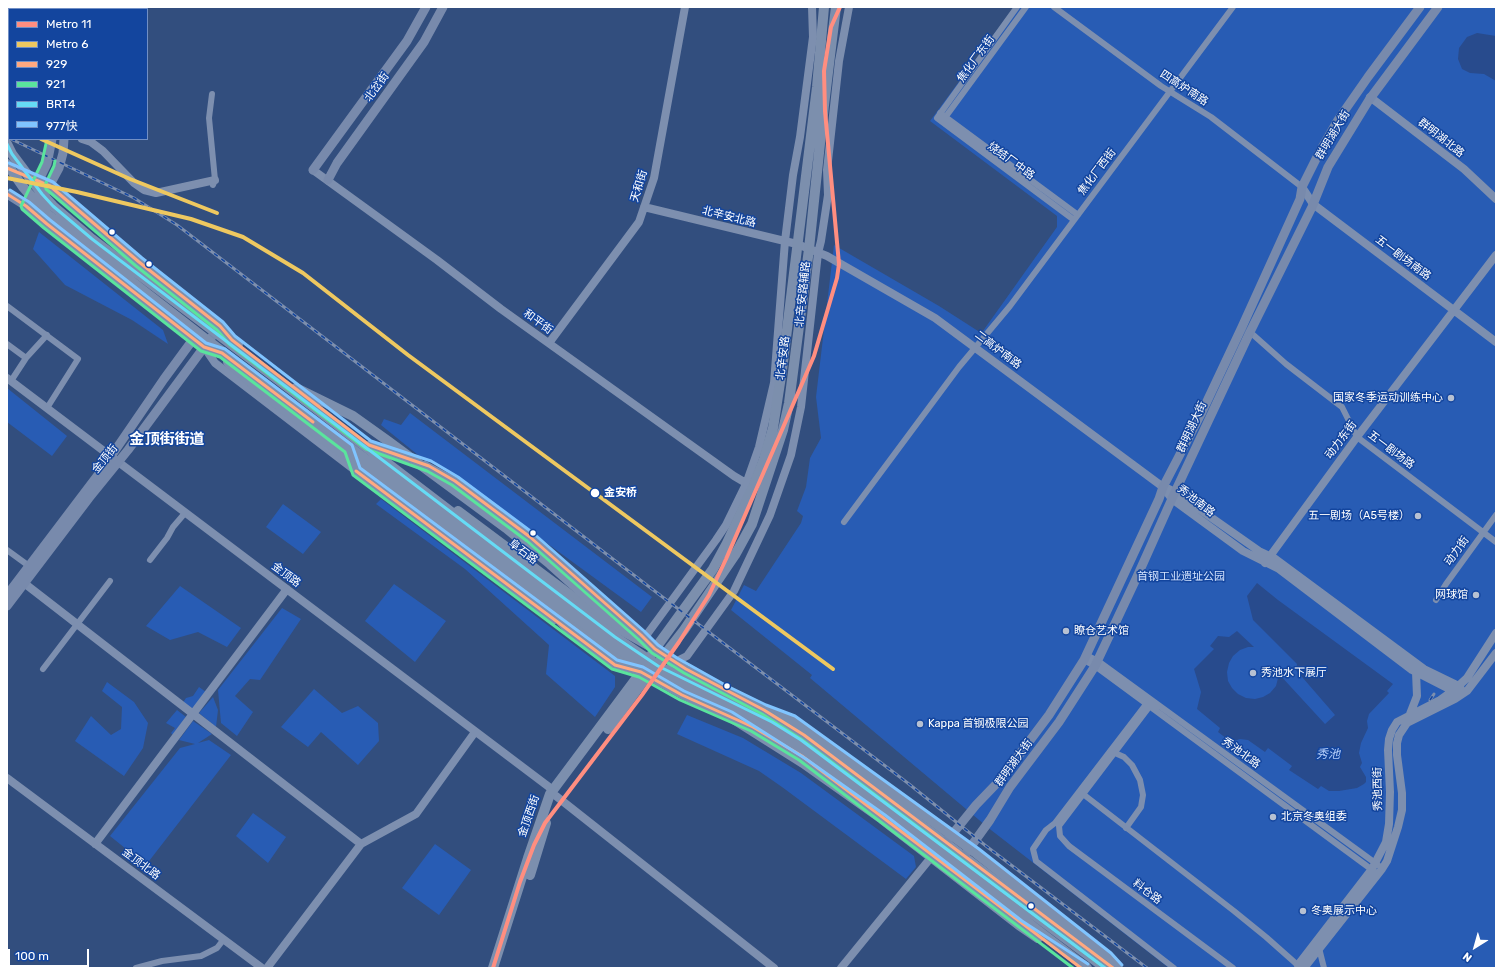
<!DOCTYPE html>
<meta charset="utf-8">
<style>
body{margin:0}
#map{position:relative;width:1503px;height:975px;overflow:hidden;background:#324e7e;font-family:Rubik,"Noto Sans SC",sans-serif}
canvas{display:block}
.frame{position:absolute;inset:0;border:8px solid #fff;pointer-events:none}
.legend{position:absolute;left:8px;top:8px;width:140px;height:132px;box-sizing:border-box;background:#13459e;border:1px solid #718fc5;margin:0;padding:5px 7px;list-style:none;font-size:12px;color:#fff}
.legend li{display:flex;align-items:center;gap:8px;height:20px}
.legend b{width:20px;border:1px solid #718fc5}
.north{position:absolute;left:1455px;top:927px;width:40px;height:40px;-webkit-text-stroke:3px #13459e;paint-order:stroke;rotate:217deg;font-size:11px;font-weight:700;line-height:16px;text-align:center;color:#fff}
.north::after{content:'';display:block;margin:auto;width:14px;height:18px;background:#fff;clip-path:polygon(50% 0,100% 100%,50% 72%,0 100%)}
.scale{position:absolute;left:8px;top:949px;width:81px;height:18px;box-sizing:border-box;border:2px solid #fff;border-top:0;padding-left:5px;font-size:12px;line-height:14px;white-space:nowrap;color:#fff;-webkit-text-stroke:3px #13459e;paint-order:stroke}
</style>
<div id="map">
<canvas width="1503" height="975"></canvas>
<div class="frame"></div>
<ul class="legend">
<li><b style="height:5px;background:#ff8e80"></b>Metro 11</li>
<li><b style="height:5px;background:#eec860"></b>Metro 6</li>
<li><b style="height:5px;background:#ffa980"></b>929</li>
<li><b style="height:5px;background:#5ae49d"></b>921</li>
<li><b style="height:5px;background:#66dbf5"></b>BRT4</li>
<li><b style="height:5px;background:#80c4ff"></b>977快</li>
</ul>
<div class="north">N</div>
<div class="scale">100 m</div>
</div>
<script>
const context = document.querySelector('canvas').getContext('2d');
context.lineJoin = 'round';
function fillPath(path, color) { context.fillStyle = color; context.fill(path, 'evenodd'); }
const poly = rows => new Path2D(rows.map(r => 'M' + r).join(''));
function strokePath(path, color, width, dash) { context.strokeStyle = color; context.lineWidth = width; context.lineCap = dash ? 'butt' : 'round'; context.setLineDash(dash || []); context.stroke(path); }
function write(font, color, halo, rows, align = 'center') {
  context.font = font + ' Rubik,"Noto Sans SC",sans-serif'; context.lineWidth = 3; context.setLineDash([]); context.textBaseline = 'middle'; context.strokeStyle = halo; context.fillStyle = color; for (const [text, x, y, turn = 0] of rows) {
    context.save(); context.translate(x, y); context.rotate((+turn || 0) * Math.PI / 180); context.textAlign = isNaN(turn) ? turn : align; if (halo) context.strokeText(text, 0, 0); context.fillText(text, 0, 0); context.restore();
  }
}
const green = poly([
 [1014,7,1496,7,1496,968,1169,968,991,830,810,678,812,675,731,610,744,585,756,591,801,523,803,516,797,511,806,487,810,458,821,438,816,397,834,245,939,306,978,331,983,331,1057,227,1057,216,930,121],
 [39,232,163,330,168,344,132,320,65,285,33,249],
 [7,388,67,436,52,456,7,422],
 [410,413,652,597,641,612,440,465,418,455,381,425,384,419,401,425],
 [381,499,615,676,615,687,595,717,546,674,549,645,465,569,376,504],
 [283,504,321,532,303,554,266,527],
 [394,584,446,621,415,662,365,621],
 [180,586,241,628,227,647,198,632,170,640,146,626],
 [282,608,301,619,260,680,250,679,235,696,253,712,237,736,221,723,218,690],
 [107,682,134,702,148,723,143,748,124,776,75,741,91,716,111,735,121,729,122,707,102,691],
 [199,687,206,692,192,710,182,704,186,698,193,696],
 [314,689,342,713,358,706,378,723,379,741,358,765,321,732,308,747,281,727],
 [213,697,218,710,216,727,199,713],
 [177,710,186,717,173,735,171,733,175,728,166,723],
 [687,715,743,738,801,773,914,856,916,867,906,879,782,787,759,771,677,734],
 [193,721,212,734,198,743,209,740,231,755,146,865,110,836,180,748,195,744,179,740],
 [253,813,286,837,268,863,236,836],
 [435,844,471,870,439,915,402,888]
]);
const water = poly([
 [1477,33,1496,36,1496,81,1484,74,1470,73,1462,69,1458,59,1459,48,1467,37],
 [1257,583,1278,600,1393,684,1387,691,1389,693,1369,714,1367,721,1368,728,1361,743,1359,753,1362,763,1360,767,1366,777,1366,782,1364,784,1357,788,1339,791,1329,791,1321,786,1318,789,1289,770,1292,766,1268,748,1265,752,1248,740,1240,739,1231,742,1218,732,1220,728,1197,709,1201,692,1194,669,1214,649,1210,646,1218,636,1229,637,1237,631,1254,647,1248,647,1240,650,1233,656,1229,663,1227,672,1228,681,1232,688,1238,694,1246,698,1255,699,1263,697,1270,693,1276,686,1279,674,1325,724,1335,715,1296,670,1297,664,1253,620,1247,596]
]);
const minor = poly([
 [1017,7,937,118,1074,220],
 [1054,7,1161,86,1211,117,1302,187],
 [212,94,209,118,215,180,213,185],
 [940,113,1078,215],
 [944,119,1026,7],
 [7,306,78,359,47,408],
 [1250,332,1286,364,1342,407,1357,437,1496,542],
 [7,344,26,358,11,381],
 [26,358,47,335],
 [844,522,959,367,1010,306,1233,7],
 [7,550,29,566],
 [150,560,167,538,173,527,185,513],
 [1436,600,1446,584,1496,515],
 [1086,655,1098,661,1378,865],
 [1084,660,1095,666,1375,872],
 [43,669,110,581],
 [1150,699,1055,823,1046,830,1033,849,1036,861,1174,968],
 [1153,702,1059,826,1060,836,1069,846,1233,968],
 [1115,753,1124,757,1132,765,1140,780,1143,795,1141,807,1126,828],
 [1083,794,1234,911,1266,937,1301,968],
 [1319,948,1324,968],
 [136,968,162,961,201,956,217,948,224,939]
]);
const tertiary = poly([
 [7,57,9,58],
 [7,86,9,87],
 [1370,97,1464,169,1496,199],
 [82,139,91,142,103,151,134,183,144,190,156,193,215,180],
 [313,170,437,260,501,309,734,476,751,486],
 [1302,187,1313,204,1496,342],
 [644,207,797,244,827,256,935,318,1163,487,1172,499,1243,551,1279,569,1412,670,1453,691,1458,697],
 [549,343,639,222,654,178,685,7],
 [204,347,215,363,356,471,554,620],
 [7,378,553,790],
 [369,445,408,459],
 [425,465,455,481,530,537,641,635,655,649,686,669,764,710,804,735,1113,968],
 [1169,489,1175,492,1259,551,1274,558,1424,669,1459,686,1461,689],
 [1265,563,1357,437,1496,255],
 [24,583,361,844],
 [570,632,615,665,641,672,682,695,740,722],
 [644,642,648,633,716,540,726,525,746,484,759,447,774,383,785,241,793,175,800,137,813,37,812,7],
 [671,664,687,656,734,591,770,515,791,455,801,407,818,253,821,241,828,195,827,170,839,61,849,7],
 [1410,714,1417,696,1416,672],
 [770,737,810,762],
 [7,778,262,968],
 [556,796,774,968],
 [95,844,287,589],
 [1298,965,1372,869,1386,842,1389,824,1390,792,1388,750,1389,739,1392,730,1397,722,1440,700,1454,690,1467,678,1496,633],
 [267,968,361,844,416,814,475,732],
 [841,968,933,855],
 [1304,968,1382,869,1387,861,1398,827,1402,810,1402,793,1397,755,1397,743,1399,735,1407,723,1455,699,1467,691,1496,653]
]);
const secondary = poly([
 [7,65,9,66],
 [7,78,9,80],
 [313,170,407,41,426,7],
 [328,180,337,163,424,42,443,7],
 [36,186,47,164,52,139],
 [46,192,59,168,63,153,64,139],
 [7,194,26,206,29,202],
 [7,595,101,471,164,379,197,334],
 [7,606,89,498,128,450,219,327],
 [946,842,976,805,1001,779,1049,715,1084,660,1159,499,1163,487,1201,414,1242,327,1300,199,1302,187,1319,153,1338,120,1368,77,1420,7],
 [964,856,990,820,1010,787,1059,722,1095,666,1136,579,1175,492,1250,332,1312,207,1328,167,1369,100,1438,7]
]);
const primary = poly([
 [39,181,50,186,139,262,220,326,232,340,238,344],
 [26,206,47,224,194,339,204,347,223,354],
 [458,511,605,621,655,649],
 [551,603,576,627,619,659,641,672],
 [644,667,655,649,713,569,726,545,753,487,764,459,773,428,782,370,817,87,824,7],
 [652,671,684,630,735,555,752,524,783,430,789,403,809,249,824,105,836,7]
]);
const trunk = poly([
 [7,144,12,154,42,194,53,206,92,239,281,382,615,637,658,666,772,722,801,740,1105,968],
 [7,164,23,187,47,214,87,247,203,337,610,643,660,676,783,738,801,749,1087,968],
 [228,362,265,395,530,594,536,605],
 [296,388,353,416,388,441,506,528,550,564,626,632],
 [533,596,549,609,574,635],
 [764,710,792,720,831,747,976,853,1076,932,1108,957,1118,968],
 [735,720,803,763,882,819,1019,925,1038,938],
 [608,729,647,676],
 [530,875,546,823],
 [493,968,528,858,550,794,641,672]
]);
const rail = poly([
 [11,139,134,198,177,225,652,589,909,784,986,846,1147,968],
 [1430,700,1434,694]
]);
const bus1 = poly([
 [7,168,50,186,139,262,220,326,232,340,369,445,429,466,455,481,530,537,641,635,655,649,686,669,764,710,804,735,1113,968],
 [7,194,26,206,47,224,204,347,222,353,313,422],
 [356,471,615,665,641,672,682,695,753,727,802,756,1081,968]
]);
const bus2 = poly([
 [47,139,42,162,21,206,22,209,44,228,201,351,220,357,345,452,353,475,612,669,639,677,680,700,751,731,799,760,1073,968],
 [55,161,54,166,45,185,46,189,136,266,217,330,229,344,366,449,427,471,452,485,527,541,638,639,652,653,684,673,762,714,801,739,1105,968]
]);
const bus3 = poly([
 [7,144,12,154,42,194,53,206,92,239,615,637,658,666,772,722,801,740,1105,968]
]);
const bus4 = poly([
 [9,163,53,182,142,258,223,322,235,336,371,441,431,461,458,477,533,533,644,631,658,645,677,658,727,686,766,705,795,716,979,849,1111,953,1122,965],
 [10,190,29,202,50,220,206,343,225,349,352,445,360,468,617,660,643,667,684,691,732,712,806,759,885,815,1022,921,1088,964]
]);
const metro1 = poly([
 [493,968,520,882,534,845,545,823,642,695,679,642,709,595,726,559,814,356,837,278,839,264,825,111,824,71,831,27,840,7]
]);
const metro2 = poly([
 [41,139,130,179,217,213],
 [7,178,77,192,191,219,243,237,303,273,408,355,833,669]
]);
const markers = [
 [112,232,3.5,"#fff"],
 [149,264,3.5,"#fff"],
 [1451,398,4,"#b7c1d2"],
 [595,493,5,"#fff"],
 [1418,516,4,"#b7c1d2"],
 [533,533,3.5,"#fff"],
 [1476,595,4,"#b7c1d2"],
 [1066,631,4,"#b7c1d2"],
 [1253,673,4,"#b7c1d2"],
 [727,686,3.5,"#fff"],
 [920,724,4,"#b7c1d2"],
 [1273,817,4,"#b7c1d2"],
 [1031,906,3.5,"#fff"],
 [1303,911,4,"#b7c1d2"]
];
const streetNames = [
 ["焦化厂东街",976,59,-54],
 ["北岔街",377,87,-54],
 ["四高炉南路",1184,88,33],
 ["群明湖大街",1333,135,-59],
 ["群明湖北路",1441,138,38],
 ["烧结厂中路",1011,161,36],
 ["焦化厂西街",1097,172,-53],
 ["天和街",639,186,-73],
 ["北辛安北路",729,217,14],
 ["五一剧场南路",1403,258,37],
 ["北辛安路辅路",803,294,-84],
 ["和平街",538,322,36],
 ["二高炉南路",998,350,37],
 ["北辛安路",783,358,-83],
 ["群明湖大街",1192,427,-65],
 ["动力东街",1341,440,-53],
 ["五一剧场路",1391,450,37],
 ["金顶街",105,459,-51],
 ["秀池南路",1196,501,38],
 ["动力街",1457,551,-54],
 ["阜石路",523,552,37],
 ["金顶路",286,575,37],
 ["秀池北路",1241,753,36],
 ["群明湖大街",1014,763,-54],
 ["秀池西街",1378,789,-91],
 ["金顶西街",529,816,-71],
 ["金顶北路",141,864,37],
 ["料仓路",1147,892,37]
];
const poiNames = [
 ["国家冬季运动训练中心",1443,398,"right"],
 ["五一剧场（A5号楼）",1410,516,"right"],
 ["网球馆",1468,595,"right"],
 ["瞭仓艺术馆",1074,631],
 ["秀池水下展厅",1261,673],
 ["Kappa 首钢极限公园",928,724],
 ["北京冬奥组委",1281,817],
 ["冬奥展示中心",1311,911]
];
const stopNames = [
 ["金安桥",604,493]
];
const parkNames = [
 ["首钢工业遗址公园",1181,577]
];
const waterNames = [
 ["秀池",1328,755]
];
const districtNames = [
 ["金顶街街道",167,440]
];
fillPath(green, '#285cb4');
fillPath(water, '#284b8d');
strokePath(minor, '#7d8faf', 6);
strokePath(tertiary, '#7d8faf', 8);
strokePath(secondary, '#788aac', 9);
strokePath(primary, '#7c8fad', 10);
strokePath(trunk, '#7c8fae', 10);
strokePath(rail, '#7d8fae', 3);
strokePath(rail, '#13459e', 1.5, [4.5]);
strokePath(bus1, '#ffa980', 3);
strokePath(bus2, '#5ae49d', 3);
strokePath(bus3, '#66dbf5', 3);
strokePath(bus4, '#80c4ff', 3);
strokePath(metro1, '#ff8e80', 4);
strokePath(metro2, '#eec860', 4);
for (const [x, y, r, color] of markers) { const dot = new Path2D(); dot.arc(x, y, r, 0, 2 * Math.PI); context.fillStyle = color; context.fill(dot); strokePath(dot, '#13459e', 1.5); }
write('11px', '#fff', '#13459e', streetNames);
write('11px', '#fff', '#13459e', poiNames, 'left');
write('bold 11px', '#fff', '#13459e', stopNames, 'left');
write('11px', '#d3e3fe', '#13459e', parkNames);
write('italic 12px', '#b7d0fa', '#13459e', waterNames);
write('bold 15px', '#fff', '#13459e', districtNames);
</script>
